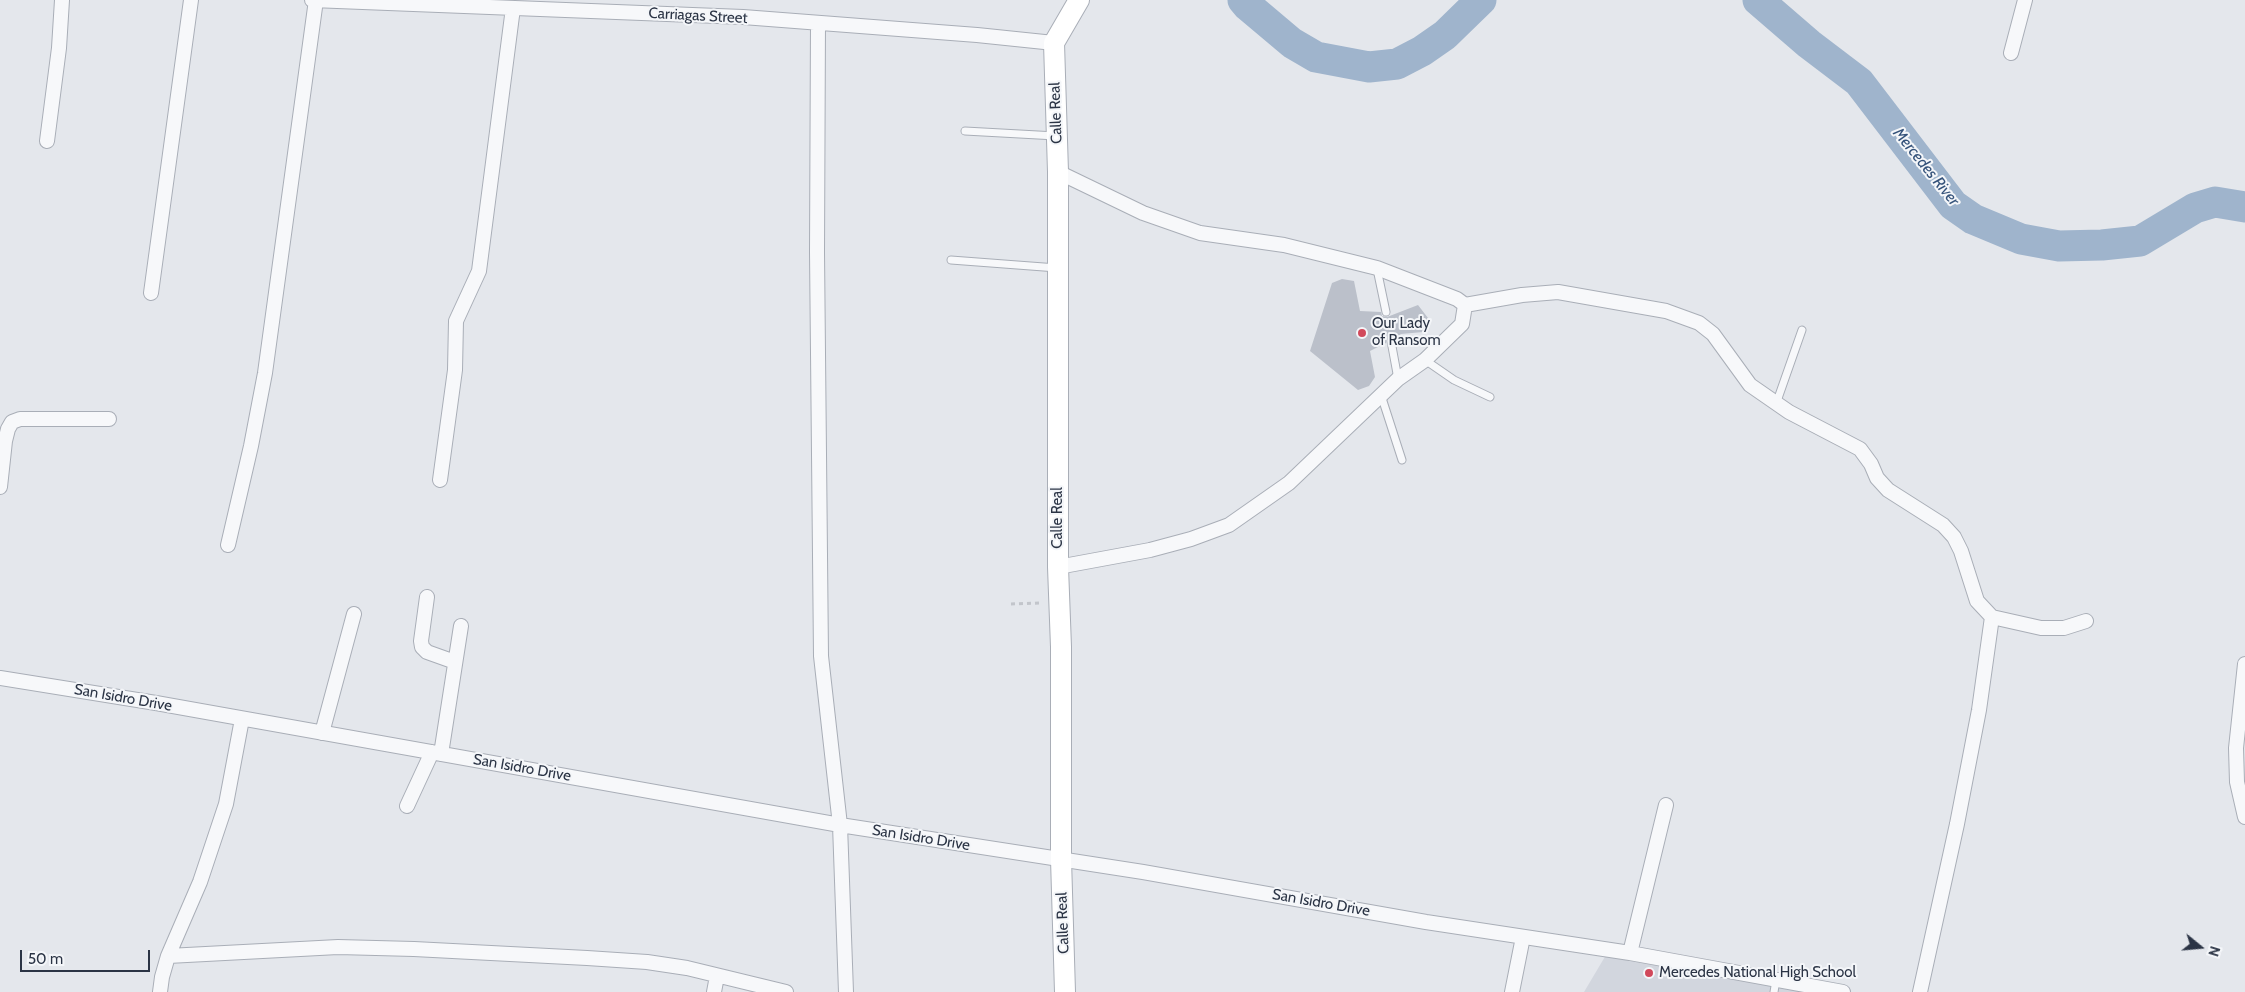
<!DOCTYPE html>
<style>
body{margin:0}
#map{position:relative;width:2245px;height:992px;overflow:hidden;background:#e4e7ec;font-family:Cabin,sans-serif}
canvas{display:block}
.north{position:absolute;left:2175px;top:922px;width:50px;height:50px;-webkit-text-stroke:4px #f4f6f9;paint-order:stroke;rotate:107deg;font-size:14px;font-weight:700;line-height:20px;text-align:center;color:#2b3445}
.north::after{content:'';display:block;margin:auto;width:18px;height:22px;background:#2b3445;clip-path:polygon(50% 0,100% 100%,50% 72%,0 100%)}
.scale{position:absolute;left:20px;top:950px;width:130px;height:22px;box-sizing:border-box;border:2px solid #2b3445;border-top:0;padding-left:6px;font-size:15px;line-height:18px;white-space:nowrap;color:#2b3445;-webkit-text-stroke:4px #f4f6f9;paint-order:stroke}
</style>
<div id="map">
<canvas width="2245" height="992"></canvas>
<div class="north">N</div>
<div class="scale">50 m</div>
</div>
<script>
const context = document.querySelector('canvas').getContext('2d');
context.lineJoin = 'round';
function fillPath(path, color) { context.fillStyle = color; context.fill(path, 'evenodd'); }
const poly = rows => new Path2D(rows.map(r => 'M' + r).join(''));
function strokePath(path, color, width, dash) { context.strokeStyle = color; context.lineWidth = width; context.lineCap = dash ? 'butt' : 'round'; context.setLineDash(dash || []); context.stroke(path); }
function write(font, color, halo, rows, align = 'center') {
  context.font = font + ' Cabin,sans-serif'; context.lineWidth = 4; context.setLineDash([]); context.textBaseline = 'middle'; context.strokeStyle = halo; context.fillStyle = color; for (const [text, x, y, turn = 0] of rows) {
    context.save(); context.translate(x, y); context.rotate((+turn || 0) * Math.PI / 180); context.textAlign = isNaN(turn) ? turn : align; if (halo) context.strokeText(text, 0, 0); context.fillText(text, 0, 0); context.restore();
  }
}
const built = poly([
 [1606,955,1803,992,1584,992]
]);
const river = poly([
 [1243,0,1248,6,1292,43,1316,57,1369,67,1397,64,1422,51,1445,35,1481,0],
 [1758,0,1809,44,1859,82,1953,205,1973,219,2021,239,2059,246,2102,245,2140,241,2195,208,2215,202,2245,207]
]);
const building = poly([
 [1342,279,1354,281,1360,311,1381,312,1382,316,1387,317,1418,305,1428,318,1423,332,1401,334,1395,338,1390,336,1386,339,1386,343,1370,351,1375,377,1369,386,1358,390,1310,351,1332,283]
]);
const path = poly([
 [1011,604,1041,603]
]);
const lane = poly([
 [965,131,1056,136],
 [951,260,1057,268],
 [1377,269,1386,312],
 [1391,341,1398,379],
 [1425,360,1454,380,1490,397],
 [1381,395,1402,460],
 [1776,404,1802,330],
 [1774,992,1776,980]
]);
const street = poly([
 [312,0,743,17,977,35,1054,43],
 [818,23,817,252,821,656,840,825,846,992],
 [2011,53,2025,0],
 [47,141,59,48,62,0],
 [151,293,191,0],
 [1465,305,1522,295,1558,292,1666,311,1699,323,1713,334,1750,385,1789,412,1860,449,1871,464,1877,478,1888,490,1943,525,1954,537,1961,551,1977,601,1992,617,2041,628,2064,628,2086,621],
 [440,480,455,370,456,321,479,271,513,8],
 [0,487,5,441,8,429,12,422,20,419,109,419],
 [228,545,251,446,265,373,316,0],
 [1058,567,1150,550,1191,539,1229,525,1289,483,1398,379,1425,360,1462,324,1465,305,1457,299,1377,268,1284,245,1200,233,1143,213,1058,172],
 [427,597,421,641,422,647,427,652,455,662],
 [2245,664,2236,748,2237,782,2245,817],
 [0,678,156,703,840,825,1143,872,1426,922,1630,953,1843,992],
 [322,733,354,614],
 [441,754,461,626],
 [407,806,432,752],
 [1630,953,1666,805],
 [168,956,338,947,414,949,587,958,647,962,687,968,786,992],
 [160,992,162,977,168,956,200,882,226,804,242,719],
 [714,992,717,976],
 [1512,992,1523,937],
 [1920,992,1957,824,1979,710,1992,617]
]);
const secondary = poly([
 [1065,992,1061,859,1061,647,1058,567,1058,172,1054,43,1079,0]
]);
const markers = [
 [1362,333,5,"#d1495b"],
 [1649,973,5,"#d1495b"]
];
const streetNames = [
 ["Carriagas Street",698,16,3],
 ["Calle Real",1056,113,-92],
 ["Calle Real",1058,518,-90],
 ["San Isidro Drive",123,698,10],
 ["San Isidro Drive",522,768,10],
 ["San Isidro Drive",921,838,9],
 ["San Isidro Drive",1321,903,10],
 ["Calle Real",1063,923,-92]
];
const poiNames = [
 ["Our Lady",1372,324],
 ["of Ransom",1372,341],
 ["Mercedes National High School",1659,973]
];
const waterNames = [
 ["Mercedes River",1926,167,51]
];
fillPath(built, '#d2d6de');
strokePath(river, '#9fb4cc', 31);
fillPath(building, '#bbc0ca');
strokePath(lane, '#a9aeb7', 9);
strokePath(street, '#a9aeb7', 16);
strokePath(secondary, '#a9aeb7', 22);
strokePath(path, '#c2c5cb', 3, [4, 4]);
strokePath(lane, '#f7f8fa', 7);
strokePath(street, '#f7f8fa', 14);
strokePath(secondary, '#fff', 20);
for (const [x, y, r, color] of markers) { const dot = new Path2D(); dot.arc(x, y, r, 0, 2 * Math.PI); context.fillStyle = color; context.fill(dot); strokePath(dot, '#f4f6f9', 2); }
write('15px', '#2b3445', '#f4f6f9', streetNames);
write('15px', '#2b3445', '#f4f6f9', poiNames, 'left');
write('italic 16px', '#34527a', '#f4f6f9', waterNames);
</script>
